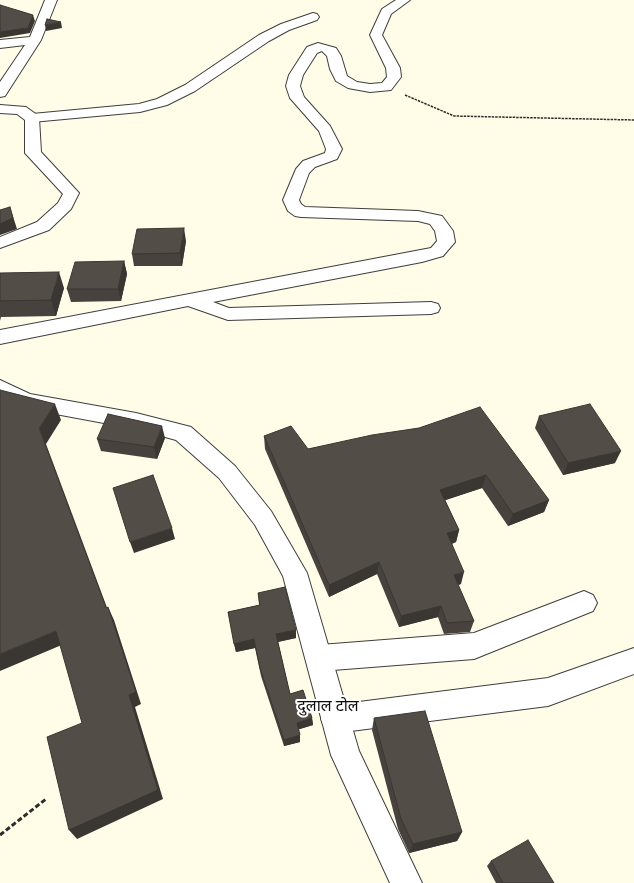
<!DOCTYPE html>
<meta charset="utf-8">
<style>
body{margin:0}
canvas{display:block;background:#fffde8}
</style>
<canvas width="634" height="883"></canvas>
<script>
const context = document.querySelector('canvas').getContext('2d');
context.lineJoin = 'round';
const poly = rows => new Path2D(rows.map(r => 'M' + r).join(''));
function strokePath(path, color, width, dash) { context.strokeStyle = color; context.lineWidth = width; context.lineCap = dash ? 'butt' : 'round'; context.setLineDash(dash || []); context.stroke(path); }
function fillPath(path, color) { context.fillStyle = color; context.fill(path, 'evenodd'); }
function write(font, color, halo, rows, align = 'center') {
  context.font = font + ' "Times New Roman","Noto Sans Devanagari",serif'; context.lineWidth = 4; context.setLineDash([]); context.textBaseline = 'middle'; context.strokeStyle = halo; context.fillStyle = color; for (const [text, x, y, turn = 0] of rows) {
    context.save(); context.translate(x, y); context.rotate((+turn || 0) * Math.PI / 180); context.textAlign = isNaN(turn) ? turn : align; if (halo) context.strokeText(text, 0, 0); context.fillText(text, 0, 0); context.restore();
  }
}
const pathFar1 = poly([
 [405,95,454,116,634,120]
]);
const path = poly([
 [0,835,46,799]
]);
const minor = poly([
 [45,0,57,0,41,40,5,96,0,97,0,82,25,45,0,48,0,40,30,37,45,0],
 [396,0,410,0,391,14,382,35,400,68,401,77,391,90,370,92,348,88,336,81,330,69,327,56,322,51,317,53,303,75,300,86,304,97,330,126,342,149,337,159,315,167,309,173,299,200,301,204,305,207,418,211,442,216,453,231,455,242,443,256,422,262,213,302,229,308,431,302,438,304,440,308,438,312,431,314,228,320,188,306,0,344,0,330,431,248,437,241,435,231,430,224,418,221,301,217,295,216,288,211,283,200,296,169,303,161,325,153,326,149,319,131,290,98,286,86,289,75,307,47,318,43,336,48,341,56,347,76,357,82,370,84,382,83,387,77,386,68,370,35,382,9,396,0],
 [313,13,317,14,319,17,317,20,289,30,269,41,195,91,167,105,140,112,32,122,27,121,25,118,27,115,32,114,139,104,157,99,185,85,259,35,281,24,313,13],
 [584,591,593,595,597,603,593,611,474,659,320,671,310,667,307,658,310,649,320,645,474,633,584,591],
 [634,648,634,674,548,706,335,733,325,729,321,719,325,709,335,705,548,678,634,648]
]);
const tertiary = poly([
 [0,105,26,107,37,115,39,118,41,152,79,193,71,209,49,230,0,248,0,237,37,222,58,203,63,194,25,153,25,120,17,114,0,113,0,105],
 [0,380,30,394,136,413,191,427,235,466,271,511,307,573,359,751,422,883,390,883,331,755,283,576,255,525,219,478,176,440,136,429,18,407,0,397,0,380]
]);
const wall = poly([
 [186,241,182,266,134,266,132,254],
 [124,261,127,274,121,301,71,302,67,289],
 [0,273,64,288,56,316,1,317,0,321],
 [539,416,615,463,563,475,535,428],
 [419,428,549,500,544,512,508,526,482,488,445,500,459,530,456,542,452,544,461,584,458,585,474,621,470,632,444,634,438,617,399,627,377,574,329,597,265,449,264,436,308,449],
 [165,438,157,459,101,451,97,439],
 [258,593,296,638,278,642,290,694,312,718,313,725,299,729,300,742,284,746,261,676,255,648,236,652,228,612,259,605],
 [374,718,462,832,457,841,409,853,398,829,372,730],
 [491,861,554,883,496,883,487,866]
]);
const shadedWall = poly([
 [33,15,35,21,30,33,0,38,0,32],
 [61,22,62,28,46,31,45,25],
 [10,207,17,229,0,235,0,224],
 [184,228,186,241,182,266,180,253],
 [124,261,127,274,121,301,118,289],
 [59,272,64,288,56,316,51,300],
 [55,404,61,420,46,444,112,621,106,608,39,428],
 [162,426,165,438,157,459,154,447],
 [621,451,615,463,563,475,568,463],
 [486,475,482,488,437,503,440,490],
 [549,500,544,512,508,526,513,514],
 [172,528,175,539,134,553,130,542],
 [459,530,456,542,444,546,447,533],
 [379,562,377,574,329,597,329,585],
 [464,572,461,584,451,587,454,575],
 [441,606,438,617,399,627,401,616],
 [108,607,114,620,141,704,135,707,163,799,77,839,69,830,129,695],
 [296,630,296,638,277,642,276,634],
 [56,631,64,644,0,671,0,654],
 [254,639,255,648,236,652,234,644],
 [312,718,313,725,297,730,297,723],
 [300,735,300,742,284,746,284,740],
 [462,832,457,841,409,853,413,844]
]);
const building = poly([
 [0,5,33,15,28,28,0,32,0,5],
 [47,19,61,22,45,25,47,19],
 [10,207,13,218,0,224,0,210,10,207],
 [184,228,180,253,132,254,137,229,184,228],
 [124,261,118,289,67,289,75,262,124,261],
 [59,272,51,300,0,301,0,273,59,272],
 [0,390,55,404,39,428,106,608,108,607,136,692,129,695,158,790,69,830,47,737,82,723,56,631,0,654,0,390],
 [590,404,621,451,568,463,539,416,590,404],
 [480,407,549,500,513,514,486,475,440,490,459,530,447,533,464,572,454,575,474,621,447,623,441,606,401,616,379,562,329,585,264,436,291,426,308,449,372,435,419,428,480,407],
 [108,414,162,426,154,447,97,439,108,414],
 [153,475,172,528,130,542,113,488,153,475],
 [285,587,296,630,276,634,290,694,303,690,312,718,297,723,300,735,284,740,260,668,254,639,234,644,228,612,260,605,258,593,285,587],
 [425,711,462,832,413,844,401,819,374,718,425,711],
 [528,840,554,883,503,883,491,861,528,840]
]);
const nearNeighbourhoodnames = [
 ["दुलाल टोल",328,707]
];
strokePath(minor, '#3e3e3e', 2);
strokePath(tertiary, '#3e3e3e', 2);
strokePath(pathFar1, '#2d2d2d', 1.5, [2.5, 1]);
strokePath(path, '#2d2d2d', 3, [5, 2.5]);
fillPath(minor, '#fff');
fillPath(tertiary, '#fff');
fillPath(wall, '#47423d');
fillPath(shadedWall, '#3a3632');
fillPath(building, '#534d47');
strokePath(building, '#3a3632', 1);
write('16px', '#0b0b0b', '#fff', nearNeighbourhoodnames);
</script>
